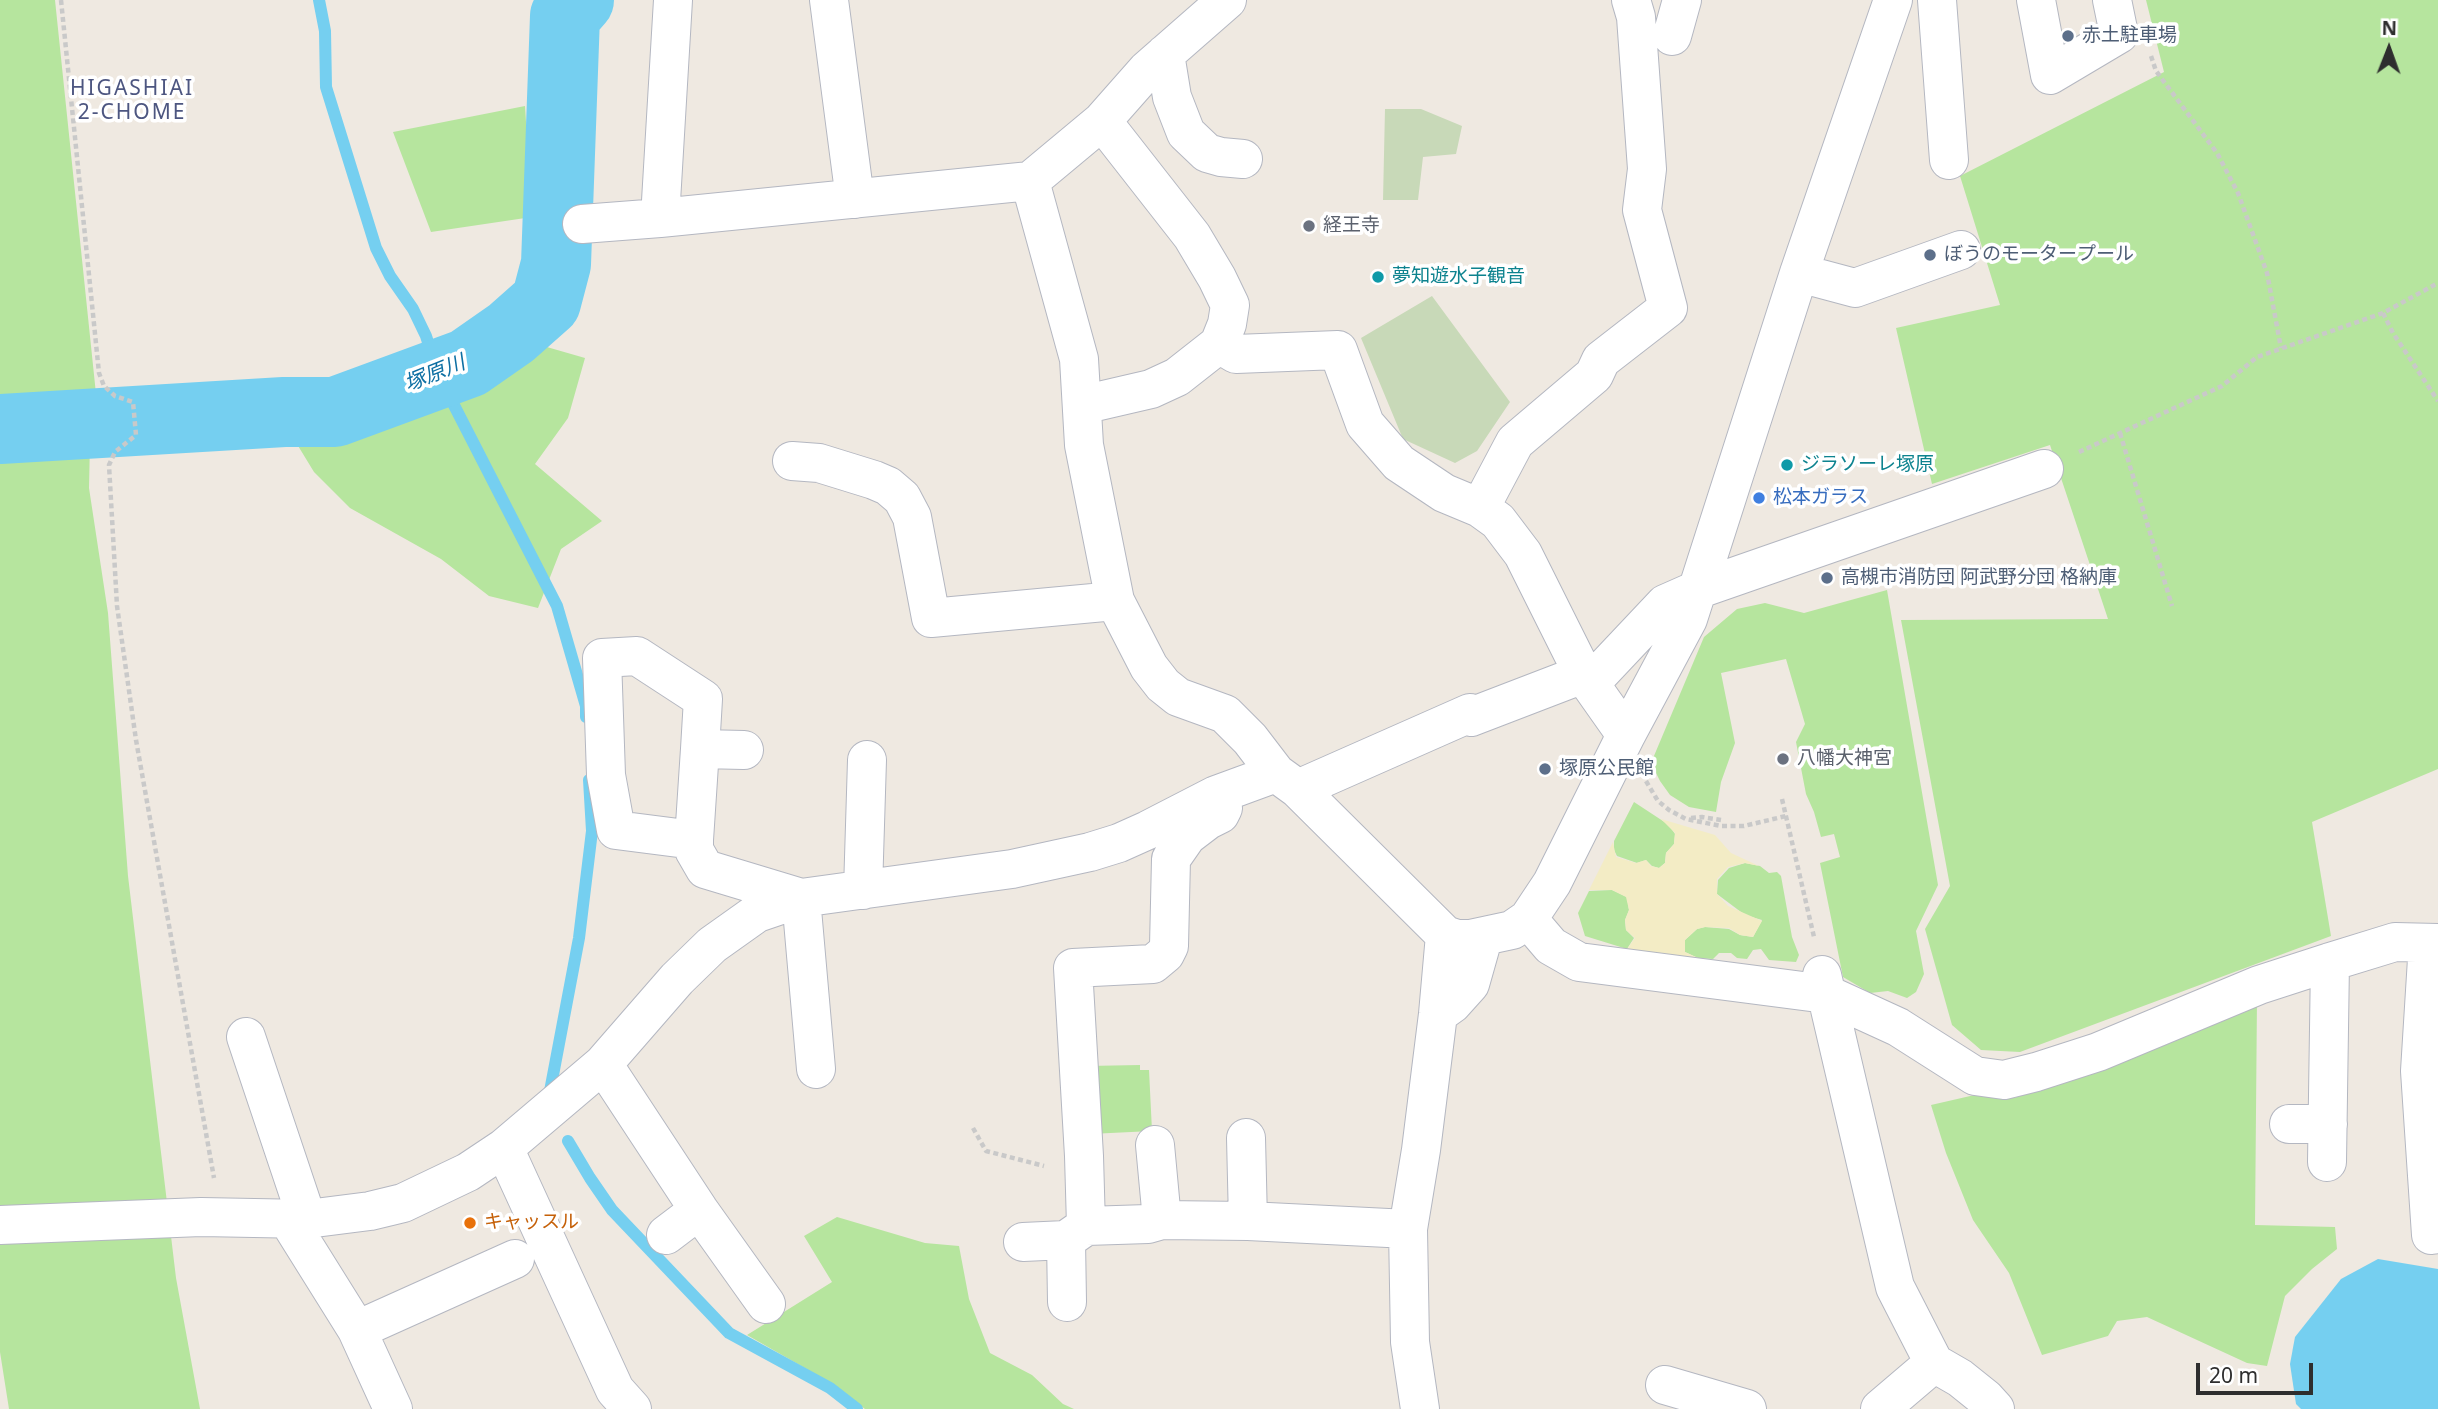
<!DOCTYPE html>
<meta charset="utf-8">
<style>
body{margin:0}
#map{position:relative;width:2438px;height:1409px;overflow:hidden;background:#efe9e1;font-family:"Noto Sans",sans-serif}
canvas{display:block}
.north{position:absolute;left:2354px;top:14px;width:70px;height:70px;-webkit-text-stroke:5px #fff;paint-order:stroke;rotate:1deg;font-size:19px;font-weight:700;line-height:28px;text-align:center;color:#2e2e2e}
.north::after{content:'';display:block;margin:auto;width:24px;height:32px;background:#2e2e2e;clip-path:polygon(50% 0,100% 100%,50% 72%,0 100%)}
.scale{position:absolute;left:2196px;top:1363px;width:117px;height:32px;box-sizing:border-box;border:4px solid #2e2e2e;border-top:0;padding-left:9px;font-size:21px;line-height:24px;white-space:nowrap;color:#2e2e2e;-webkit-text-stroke:5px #fff;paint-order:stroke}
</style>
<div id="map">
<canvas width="2438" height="1409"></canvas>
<div class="north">N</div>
<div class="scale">20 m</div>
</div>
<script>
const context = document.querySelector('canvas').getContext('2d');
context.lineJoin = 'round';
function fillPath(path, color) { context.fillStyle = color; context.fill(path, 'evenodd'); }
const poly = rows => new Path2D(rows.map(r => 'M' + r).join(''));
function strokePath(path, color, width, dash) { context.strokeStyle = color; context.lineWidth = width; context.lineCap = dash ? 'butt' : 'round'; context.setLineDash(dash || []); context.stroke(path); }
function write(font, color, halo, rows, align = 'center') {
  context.font = font + ' "Noto Sans","Noto Sans JP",sans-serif'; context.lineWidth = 7; context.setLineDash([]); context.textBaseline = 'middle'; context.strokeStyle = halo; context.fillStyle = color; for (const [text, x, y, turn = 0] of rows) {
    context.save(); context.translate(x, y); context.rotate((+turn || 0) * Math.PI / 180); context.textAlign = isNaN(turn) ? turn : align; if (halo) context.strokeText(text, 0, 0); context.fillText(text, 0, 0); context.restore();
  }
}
const green = poly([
 [0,0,55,0,96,394,114,409,125,412,128,419,0,420],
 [2146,0,2438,0,2438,769,2312,822,2331,936,2020,1052,1981,1050,1952,1025,1925,929,1950,886,1901,620,2108,619,2050,445,1932,484,1896,328,2000,305,1960,176,2164,72],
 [525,106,532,217,431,232,393,132],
 [526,341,585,358,568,418,535,464,602,521,561,549,538,608,489,596,441,559,350,508,314,472,289,431,339,426,465,378],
 [90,442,89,488,108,613,128,876,176,1278,200,1409,9,1409,0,1352,0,445],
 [1887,590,1938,885,1916,931,1924,974,1916,992,1907,998,1888,991,1870,993,1843,977,1820,863,1840,857,1834,834,1821,837,1814,812,1806,794,1796,742,1805,724,1786,659,1721,673,1735,743,1721,782,1716,812,1689,807,1670,795,1660,781,1651,763,1704,637,1737,609,1765,603,1804,613],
 [1634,802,1669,825,1675,834,1674,844,1666,853,1665,863,1659,868,1652,866,1646,860,1637,863,1617,856,1614,850,1614,841],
 [1745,863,1760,866,1769,873,1777,872,1781,876,1792,937,1799,955,1796,962,1769,960,1761,949,1753,950,1747,959,1737,958,1731,953,1719,953,1713,959,1698,958,1685,952,1685,940,1697,929,1705,927,1729,929,1740,935,1753,937,1762,920,1745,915,1717,894,1718,880,1729,868],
 [1612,890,1627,897,1629,910,1625,920,1626,930,1634,938,1627,949,1585,936,1578,913,1589,891],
 [2257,998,2255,1225,2335,1227,2337,1249,2312,1269,2285,1296,2267,1366,2247,1363,2147,1317,2117,1321,2108,1336,2042,1355,2009,1273,1973,1220,1946,1153,1931,1105,1979,1094,2014,1098,2087,1073],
 [1140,1065,1140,1070,1149,1070,1152,1131,1090,1134,1087,1066],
 [837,1217,925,1243,959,1246,969,1299,990,1353,1032,1375,1063,1404,1074,1409,865,1409,831,1383,747,1335,832,1282,804,1236]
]);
const sand = poly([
 [1661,819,1715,835,1731,853,1759,866,1745,863,1728,867,1717,879,1717,894,1728,906,1762,921,1753,937,1740,935,1729,928,1705,927,1697,929,1685,940,1685,952,1698,958,1650,954,1627,949,1635,938,1626,930,1625,920,1629,910,1626,897,1612,890,1589,890,1613,842,1616,857,1636,863,1646,860,1651,866,1659,868,1665,863,1666,853,1674,844,1675,833]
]);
const cemetery = poly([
 [1385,109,1421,109,1462,126,1456,154,1423,157,1418,200,1383,200],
 [1432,296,1510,402,1477,451,1455,463,1403,439,1361,338]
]);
const water = poly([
 [2378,1259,2438,1269,2438,1409,2301,1409,2296,1404,2290,1364,2295,1337,2341,1279]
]);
const stream = poly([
 [319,0,325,31,326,87,376,248,390,276,413,309,426,336,438,374,557,606,586,706,586,717],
 [550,1091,579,938,592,831,589,780],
 [568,1141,590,1178,612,1210,729,1333,830,1388,857,1409]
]);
const river = poly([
 [0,429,284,412,335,412,468,363,511,333,546,302,556,264,565,16,579,0]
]);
const path = poly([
 [61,0,99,373,104,386,115,396,133,402,136,435,115,452,109,465,117,606,136,740,214,1178],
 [2151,56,2156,71,2217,153,2238,193,2267,273,2281,348],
 [2383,313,2393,333,2438,401],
 [2120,433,2172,606],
 [2079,452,2222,386,2257,357,2383,313,2438,283],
 [1646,781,1658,801,1669,810,1686,819,1721,826,1744,826,1786,816],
 [1782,799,1814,937],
 [1691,818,1702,817,1721,820],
 [973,1128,986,1151,1044,1166]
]);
const minor = poly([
 [673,0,660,218,1030,181],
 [829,0,855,199],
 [1227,0,1147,70,1102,121,1030,181,1079,359,1084,445,1115,601,1149,667,1163,685,1178,697,1225,714,1250,739,1276,773,1298,789,1445,935,1457,939,1470,939,1512,930,1528,919,1552,883,1626,735,1688,619,1799,273,1893,0],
 [1937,0,1949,160],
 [2036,0,2050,75,2119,34,2112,0],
 [1672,36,1682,0],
 [1165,54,1172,97,1186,133,1207,153,1221,157,1243,159],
 [582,224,660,218],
 [1799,273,1855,288,1961,250],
 [1219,344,1236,354,1338,350,1365,424,1399,463,1444,493,1480,508],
 [1082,405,1151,389,1177,377,1219,344,1227,324,1230,305,1217,278,1192,236,1102,121],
 [792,461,819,463,874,480,888,486,902,498,912,517,931,618,1115,601],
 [1626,735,1583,674,1523,554,1498,521,1480,508,1515,442,1594,375,1601,360,1668,308,1642,210,1647,169,1636,17,1631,0],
 [700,749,744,750],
 [1298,789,1470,713,1471,717,1583,674,1599,674,1665,604,1699,589,2044,469],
 [694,840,616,830,606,775,602,658,637,656,703,699,700,749,694,840,694,850,705,869,801,898,816,1069],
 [863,890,867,760],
 [1528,919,1551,946,1579,962,1826,994,1898,1027,1975,1076,2004,1080,2036,1072,2098,1052,2259,985,2330,962,2395,942,2438,943],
 [2428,943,2420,1071,2431,1235,2438,1234],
 [1822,975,1895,1287,1934,1363,1960,1378,1985,1398,1995,1409],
 [1438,1014,1452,1004,1470,984,1483,938],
 [246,1037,307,1219],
 [603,1064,699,1210,766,1304],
 [2289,1124,2328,1124],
 [1246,1138,1248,1221],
 [1155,1145,1162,1220],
 [504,1148,615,1390,632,1409],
 [2327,1162,2330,962],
 [287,1218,357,1330,393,1409],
 [0,1225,201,1217,307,1219,370,1211,403,1203,468,1172,504,1148,603,1064,677,979,712,945,757,913,801,898,1012,869,1090,852,1119,843,1148,830,1216,795,1276,773],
 [1086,1226,1148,1224,1162,1220,1248,1221,1408,1229],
 [666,1235,699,1210],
 [1066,1240,1067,1302],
 [1023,1242,1066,1240,1086,1226,1084,1156,1073,968,1153,964,1165,954,1169,946,1171,859,1187,836,1208,820,1220,814,1223,808],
 [357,1330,515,1259],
 [1665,1385,1747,1409],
 [1420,1409,1410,1342,1408,1229,1421,1150,1438,1014,1445,935],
 [1880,1409,1934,1363]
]);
const markers = [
 [2068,36,7,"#5c6f8a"],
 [1309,226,7,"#6b7280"],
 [1930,255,7,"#5c6f8a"],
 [1378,277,7,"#0f9aa8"],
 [1787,465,7,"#0f9aa8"],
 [1759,498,7,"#3f7fe0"],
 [1827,578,7,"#5c6f8a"],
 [1783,759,7,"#6b7280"],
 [1545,769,7,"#5c6f8a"],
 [470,1223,7,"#e8710a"]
];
const serviceNames = [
 ["赤土駐車場",2082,36],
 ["ぼうのモータープール",1944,255],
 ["高槻市消防団 阿武野分団 格納庫",1841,578],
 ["塚原公民館",1559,769]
];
const worshipNames = [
 ["経王寺",1323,226],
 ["八幡大神宮",1797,759]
];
const cultureNames = [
 ["夢知遊水子観音",1392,277],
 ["ジラソーレ塚原",1801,465]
];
const shopNames = [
 ["松本ガラス",1773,498]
];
const foodNames = [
 ["キャッスル",484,1223]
];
const neighbourhoodNames = [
 ["HIGASHIAI",132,89],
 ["2-CHOME",132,113]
];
const waterNames = [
 ["塚原川",435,374,-22]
];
fillPath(green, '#b6e59e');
fillPath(sand, '#f3ecc5');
fillPath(cemetery, '#c8d9b8');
fillPath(water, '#75cff0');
strokePath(stream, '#75cff0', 12);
strokePath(river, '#75cff0', 70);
strokePath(minor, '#b4b7c1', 40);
strokePath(path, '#c9c9c9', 4.5, [5, 3.5]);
strokePath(minor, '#fff', 38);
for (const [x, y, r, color] of markers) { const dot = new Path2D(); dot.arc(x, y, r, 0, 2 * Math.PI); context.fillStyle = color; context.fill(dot); strokePath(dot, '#fff', 2.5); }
write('19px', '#4e5e75', '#fff', serviceNames, 'left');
write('19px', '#5b616d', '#fff', worshipNames, 'left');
write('19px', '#0d838f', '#fff', cultureNames, 'left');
write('19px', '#366cbe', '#fff', shopNames, 'left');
write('19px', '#c56008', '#fff', foodNames, 'left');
context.letterSpacing = '2px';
write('21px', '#4d5680', '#fff', neighbourhoodNames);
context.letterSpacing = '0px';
write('italic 21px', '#0d6fa3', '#fff', waterNames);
</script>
